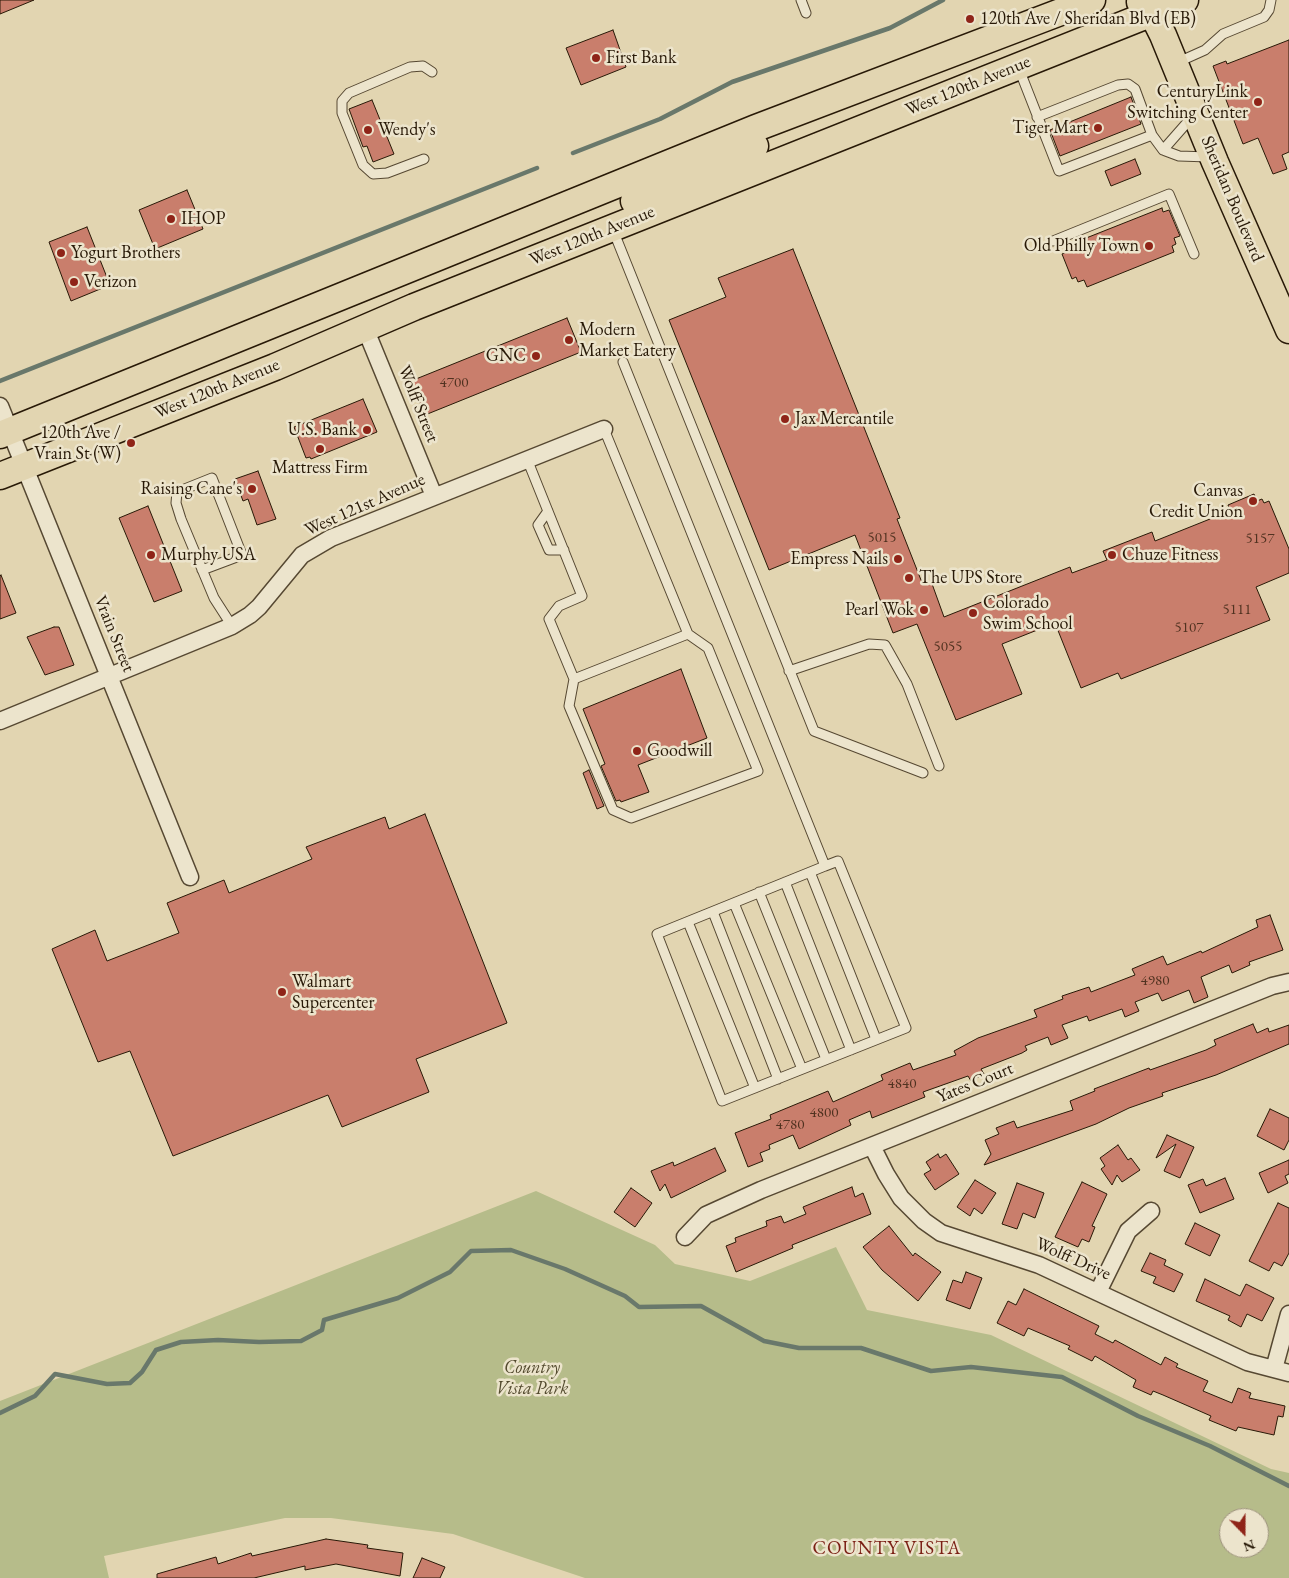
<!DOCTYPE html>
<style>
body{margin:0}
#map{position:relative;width:1289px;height:1578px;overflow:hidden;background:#e2d5b1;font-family:"EB Garamond",serif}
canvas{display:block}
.north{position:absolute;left:1219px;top:1508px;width:50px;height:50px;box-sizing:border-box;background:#ece4cc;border:1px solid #9e937d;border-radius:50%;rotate:158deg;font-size:14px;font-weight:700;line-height:20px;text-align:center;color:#281907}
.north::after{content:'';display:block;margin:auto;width:18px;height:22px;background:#8f2418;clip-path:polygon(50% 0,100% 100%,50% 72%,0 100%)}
</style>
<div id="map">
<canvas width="1289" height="1578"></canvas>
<div class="north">N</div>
</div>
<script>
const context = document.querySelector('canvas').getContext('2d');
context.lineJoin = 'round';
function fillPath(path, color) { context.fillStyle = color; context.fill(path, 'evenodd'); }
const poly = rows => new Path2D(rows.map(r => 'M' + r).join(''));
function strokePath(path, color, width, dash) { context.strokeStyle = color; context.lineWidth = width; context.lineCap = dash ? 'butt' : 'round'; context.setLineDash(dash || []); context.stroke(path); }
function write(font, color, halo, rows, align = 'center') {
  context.font = font + ' "EB Garamond",serif'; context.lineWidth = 5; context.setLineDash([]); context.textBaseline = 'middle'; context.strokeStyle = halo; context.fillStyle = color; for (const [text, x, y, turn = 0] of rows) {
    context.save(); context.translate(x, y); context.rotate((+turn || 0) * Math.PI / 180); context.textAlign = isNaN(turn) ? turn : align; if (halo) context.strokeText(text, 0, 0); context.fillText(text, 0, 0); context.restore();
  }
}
const green = poly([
 [536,1191,655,1245,675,1264,750,1281,836,1247,867,1310,991,1335,1271,1469,1289,1473,1289,1578,585,1578,453,1534,331,1518,285,1518,104,1556,109,1578,0,1578,0,1401],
 [1229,1518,1259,1518,1259,1548,1229,1548]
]);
const stream = poly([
 [573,153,660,119,732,82,890,28,943,0],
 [0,381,537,168],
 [0,1413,35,1396,55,1374,107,1384,130,1383,142,1372,156,1350,181,1342,218,1340,259,1342,301,1341,322,1330,324,1320,398,1298,450,1272,471,1251,511,1250,565,1269,625,1296,639,1307,701,1306,764,1341,799,1348,861,1348,931,1371,971,1367,1062,1377,1138,1416,1210,1446,1289,1486]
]);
const building = poly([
 [0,0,34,0,0,14,0,0],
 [613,30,626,67,581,85,566,48,613,30],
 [1289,40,1289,152,1282,155,1287,169,1273,174,1258,138,1243,144,1213,66,1226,61,1227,64,1289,40],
 [1131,97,1141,124,1060,156,1050,130,1131,97],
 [372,100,394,154,373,162,367,146,363,147,349,109,372,100],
 [1135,159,1141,174,1111,186,1105,171,1135,159],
 [187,190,203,229,155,249,139,210,187,190],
 [1162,208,1163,212,1169,210,1180,236,1174,238,1176,244,1172,246,1174,252,1087,287,1084,280,1078,282,1076,277,1072,279,1062,254,1069,251,1066,246,1162,208],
 [87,227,110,285,71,301,49,242,87,227],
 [793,249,900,518,897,519,921,580,924,584,931,581,944,617,1070,567,1072,573,1107,560,1103,551,1152,532,1155,541,1230,511,1228,505,1254,494,1257,501,1262,499,1264,503,1269,501,1289,549,1289,573,1256,587,1270,620,1121,679,1118,673,1081,688,1055,623,1002,644,1022,694,956,720,917,624,893,633,855,535,769,570,669,320,726,297,718,278,793,249],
 [567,318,581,352,425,415,411,381,567,318],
 [363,399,377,432,311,459,310,457,306,458,294,427,363,399],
 [258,471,276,519,257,525,248,499,243,501,235,479,258,471],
 [148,506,182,591,154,602,119,518,148,506],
 [1,575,16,613,0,619,0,576,1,575],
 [54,627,59,627,74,665,45,675,27,637,54,627],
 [681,669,707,738,638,765,649,792,621,802,620,800,616,801,601,766,605,764,583,709,681,669],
 [589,770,604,806,597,809,583,773,589,770],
 [425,814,507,1023,416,1059,429,1092,342,1127,328,1095,173,1156,130,1051,98,1062,52,949,95,930,107,961,179,933,167,903,224,880,229,893,312,859,306,847,385,817,389,829,425,814],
 [1270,915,1283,950,1249,962,1250,965,1232,973,1229,965,1201,977,1208,997,1194,1003,1189,990,1162,1001,1158,993,1135,1002,1139,1011,1125,1017,1122,1009,1089,1021,1087,1016,1062,1025,1068,1038,1051,1045,1048,1037,1025,1046,1027,1050,1022,1053,981,1069,984,1074,971,1081,968,1076,923,1092,925,1097,872,1118,870,1111,849,1120,851,1125,799,1149,793,1135,769,1145,770,1149,760,1153,763,1161,748,1167,735,1133,771,1119,770,1115,828,1091,833,1102,883,1080,881,1075,910,1063,913,1070,956,1055,954,1051,978,1038,1037,1017,1034,1010,1063,999,1062,996,1089,987,1091,992,1135,975,1132,969,1163,956,1167,965,1201,951,1202,953,1258,927,1256,920,1270,915],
 [1253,1024,1257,1033,1268,1028,1269,1032,1289,1025,1289,1044,1216,1075,1162,1093,1163,1096,1129,1108,1096,1124,984,1165,991,1154,985,1140,999,1134,996,1128,1014,1121,1017,1128,1073,1110,1070,1101,1095,1091,1094,1089,1149,1068,1150,1070,1206,1050,1216,1045,1214,1040,1253,1024],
 [1270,1109,1289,1118,1289,1140,1284,1150,1257,1136,1270,1109],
 [1167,1135,1194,1147,1180,1178,1164,1171,1176,1144,1156,1158,1167,1135],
 [1118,1145,1128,1160,1131,1158,1140,1170,1122,1182,1117,1175,1112,1185,1101,1169,1105,1166,1100,1158,1118,1145],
 [715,1148,726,1171,671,1198,665,1184,660,1191,651,1171,673,1162,674,1166,715,1148],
 [938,1154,940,1158,946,1154,959,1174,935,1190,924,1174,931,1170,926,1162,938,1154],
 [1289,1160,1289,1174,1285,1176,1288,1183,1268,1193,1259,1173,1289,1160],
 [1225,1178,1234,1199,1200,1213,1188,1185,1203,1179,1206,1186,1225,1178],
 [975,1180,996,1193,982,1214,974,1208,970,1216,957,1207,975,1180],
 [1082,1182,1107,1194,1092,1226,1095,1227,1089,1242,1082,1239,1078,1247,1055,1237,1082,1182],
 [1017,1183,1044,1193,1035,1218,1023,1213,1017,1229,1002,1224,1017,1183],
 [852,1187,855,1197,863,1193,871,1214,792,1245,793,1248,736,1272,726,1246,736,1242,735,1238,767,1226,766,1221,781,1216,784,1223,806,1214,803,1207,852,1187],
 [631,1188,652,1203,635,1227,614,1212,631,1188],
 [1278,1203,1289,1208,1289,1253,1282,1266,1274,1262,1269,1271,1249,1261,1278,1203],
 [1195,1223,1220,1235,1210,1256,1185,1244,1195,1223],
 [889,1226,913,1256,915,1253,941,1272,918,1301,882,1270,863,1247,889,1226],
 [1150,1253,1166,1260,1164,1265,1183,1274,1174,1292,1153,1283,1156,1277,1141,1271,1150,1253],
 [966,1272,982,1278,970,1309,946,1300,953,1280,962,1283,966,1272],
 [1205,1279,1240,1296,1246,1284,1274,1298,1262,1321,1247,1314,1241,1327,1228,1320,1230,1316,1196,1301,1205,1279],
 [1024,1289,1099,1326,1095,1334,1113,1343,1115,1340,1161,1365,1165,1357,1178,1364,1176,1367,1208,1381,1203,1391,1232,1403,1238,1388,1251,1393,1249,1398,1285,1406,1283,1417,1278,1416,1274,1435,1238,1427,1236,1431,1209,1420,1211,1416,1163,1395,1153,1391,1151,1395,1133,1387,1136,1380,1095,1356,1092,1361,1068,1349,1070,1346,1028,1328,1024,1336,997,1323,1008,1301,1016,1305,1024,1289],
 [326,1539,368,1545,367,1548,403,1553,400,1576,336,1564,305,1570,305,1566,254,1578,157,1578,157,1574,216,1557,218,1564,251,1553,252,1556,326,1539],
 [422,1558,445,1567,440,1578,413,1578,422,1558]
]);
const service = poly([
 [801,0,806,13],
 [1176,63,1205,50,1223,34,1264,17,1269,10,1271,0],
 [1019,69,1059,171,1152,135],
 [1037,117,1118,85,1128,84,1135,89,1152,135,1163,150,1179,156,1209,157],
 [1163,150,1192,117],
 [424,159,387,173,373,174,363,165,342,113,342,101,349,93,410,67,423,66,432,72],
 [613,230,814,731,923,773],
 [1053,241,1169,194,1194,254],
 [623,362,825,866,838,861,906,1028,722,1101,657,934,825,866],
 [527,459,582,596,559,606,549,619,574,679,688,634,604,429],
 [548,511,538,525,549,550,564,550],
 [202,570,242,555,212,478,177,492,176,503,181,519,214,598,232,626],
 [789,671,869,644,885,645,907,684,939,766],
 [574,679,569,706,613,810,631,818,758,771,708,648,688,634],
 [810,872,876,1039],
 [785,882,851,1050],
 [759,892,826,1059],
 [734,903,802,1069],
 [713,912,778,1079],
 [688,922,755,1088]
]);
const minor = poly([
 [365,328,434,496],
 [0,406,190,877],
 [0,721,232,626,250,615,259,607,302,555,331,538,604,429],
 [872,1146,886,1174,901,1198,924,1221,941,1233,1039,1265,1247,1362,1289,1373],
 [685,1237,706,1215,761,1190,1272,986,1289,982],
 [1098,1292,1128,1231,1151,1211],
 [1274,1369,1289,1314]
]);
const primary = poly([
 [1140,2,1152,13,1163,35,1215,162,1289,330],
 [634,201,755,146],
 [0,435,756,128,1092,0],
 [0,476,275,367,414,307,1185,0]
]);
const markers = [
 [970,19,5,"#8f2418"],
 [596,58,5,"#8f2418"],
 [1258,102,5,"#8f2418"],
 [1098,128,5,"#8f2418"],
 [368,130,5,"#8f2418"],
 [171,219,5,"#8f2418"],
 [1149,246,5,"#8f2418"],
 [61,253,5,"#8f2418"],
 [74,282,5,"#8f2418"],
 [569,340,5,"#8f2418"],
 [536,356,5,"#8f2418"],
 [785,419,5,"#8f2418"],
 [367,430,5,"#8f2418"],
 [131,443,5,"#8f2418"],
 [320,449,5,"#8f2418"],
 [252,489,5,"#8f2418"],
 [1253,501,5,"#8f2418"],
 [151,555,5,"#8f2418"],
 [1112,555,5,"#8f2418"],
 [898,559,5,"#8f2418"],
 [909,578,5,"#8f2418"],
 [924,610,5,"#8f2418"],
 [973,613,5,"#8f2418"],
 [637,751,5,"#8f2418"],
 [282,992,5,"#8f2418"]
];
const numberNames = [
 ["4700",454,383],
 ["5015",882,538],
 ["5157",1260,539],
 ["5111",1237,610],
 ["5107",1189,628],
 ["5055",948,647],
 ["4980",1155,981],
 ["4840",902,1084],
 ["4800",824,1113],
 ["4780",790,1125]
];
const poiNames = [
 ["120th Ave / Sheridan Blvd (EB)",980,19],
 ["First Bank",606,58],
 ["CenturyLink",1248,92,"right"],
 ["Switching Center",1248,113,"right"],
 ["Tiger Mart",1088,128,"right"],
 ["Wendy's",378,130],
 ["IHOP",181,219],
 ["Old Philly Town",1139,246,"right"],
 ["Yogurt Brothers",71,253],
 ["Verizon",84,282],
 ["Modern",579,330],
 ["Market Eatery",579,351],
 ["GNC",526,356,"right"],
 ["Jax Mercantile",795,419],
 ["U.S. Bank",357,430,"right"],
 ["120th Ave /",121,433,"right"],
 ["Vrain St (W)",121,454,"right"],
 ["Mattress Firm",320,468,"center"],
 ["Raising Cane's",242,489,"right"],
 ["Canvas",1243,491,"right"],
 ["Credit Union",1243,512,"right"],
 ["Murphy USA",161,555],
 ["Chuze Fitness",1122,555],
 ["Empress Nails",888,559,"right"],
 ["The UPS Store",919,578],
 ["Colorado",983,603],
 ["Swim School",983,624],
 ["Pearl Wok",914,610,"right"],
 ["Goodwill",647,751],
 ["Walmart",292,982],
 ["Supercenter",292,1003]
];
const streetNames = [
 ["West 120th Avenue",968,86,-22],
 ["Sheridan Boulevard",1232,199,67],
 ["West 120th Avenue",592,236,-22],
 ["West 120th Avenue",217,389,-22],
 ["Wolff Street",418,404,68],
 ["West 121st Avenue",365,505,-24],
 ["Vrain Street",114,634,68],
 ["Yates Court",975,1083,-22],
 ["Wolff Drive",1073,1259,24]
];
const parkNames = [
 ["Country",532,1368],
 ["Vista Park",532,1389]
];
const neighbourhoodNames = [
 ["COUNTY VISTA",887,1549]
];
fillPath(green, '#b6bc8a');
strokePath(stream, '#69786b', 4.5);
fillPath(building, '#c97e6c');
strokePath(building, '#281907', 1);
strokePath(service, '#564832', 11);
strokePath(minor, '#564832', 19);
strokePath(primary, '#281907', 29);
strokePath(service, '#ece4cc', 9);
strokePath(minor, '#ece4cc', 16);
strokePath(primary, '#e2d5b1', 26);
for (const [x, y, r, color] of markers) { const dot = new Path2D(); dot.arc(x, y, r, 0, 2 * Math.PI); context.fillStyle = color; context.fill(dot); strokePath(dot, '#ece4cc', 2); }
write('15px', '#503220', null, numberNames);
write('18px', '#281907', '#ece4cc', poiNames, 'left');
write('18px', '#281907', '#ece4cc', streetNames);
write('italic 18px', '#534a2e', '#ece4cc', parkNames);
context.letterSpacing = '1px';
write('19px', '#7a1f14', '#ece4cc', neighbourhoodNames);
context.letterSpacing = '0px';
</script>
